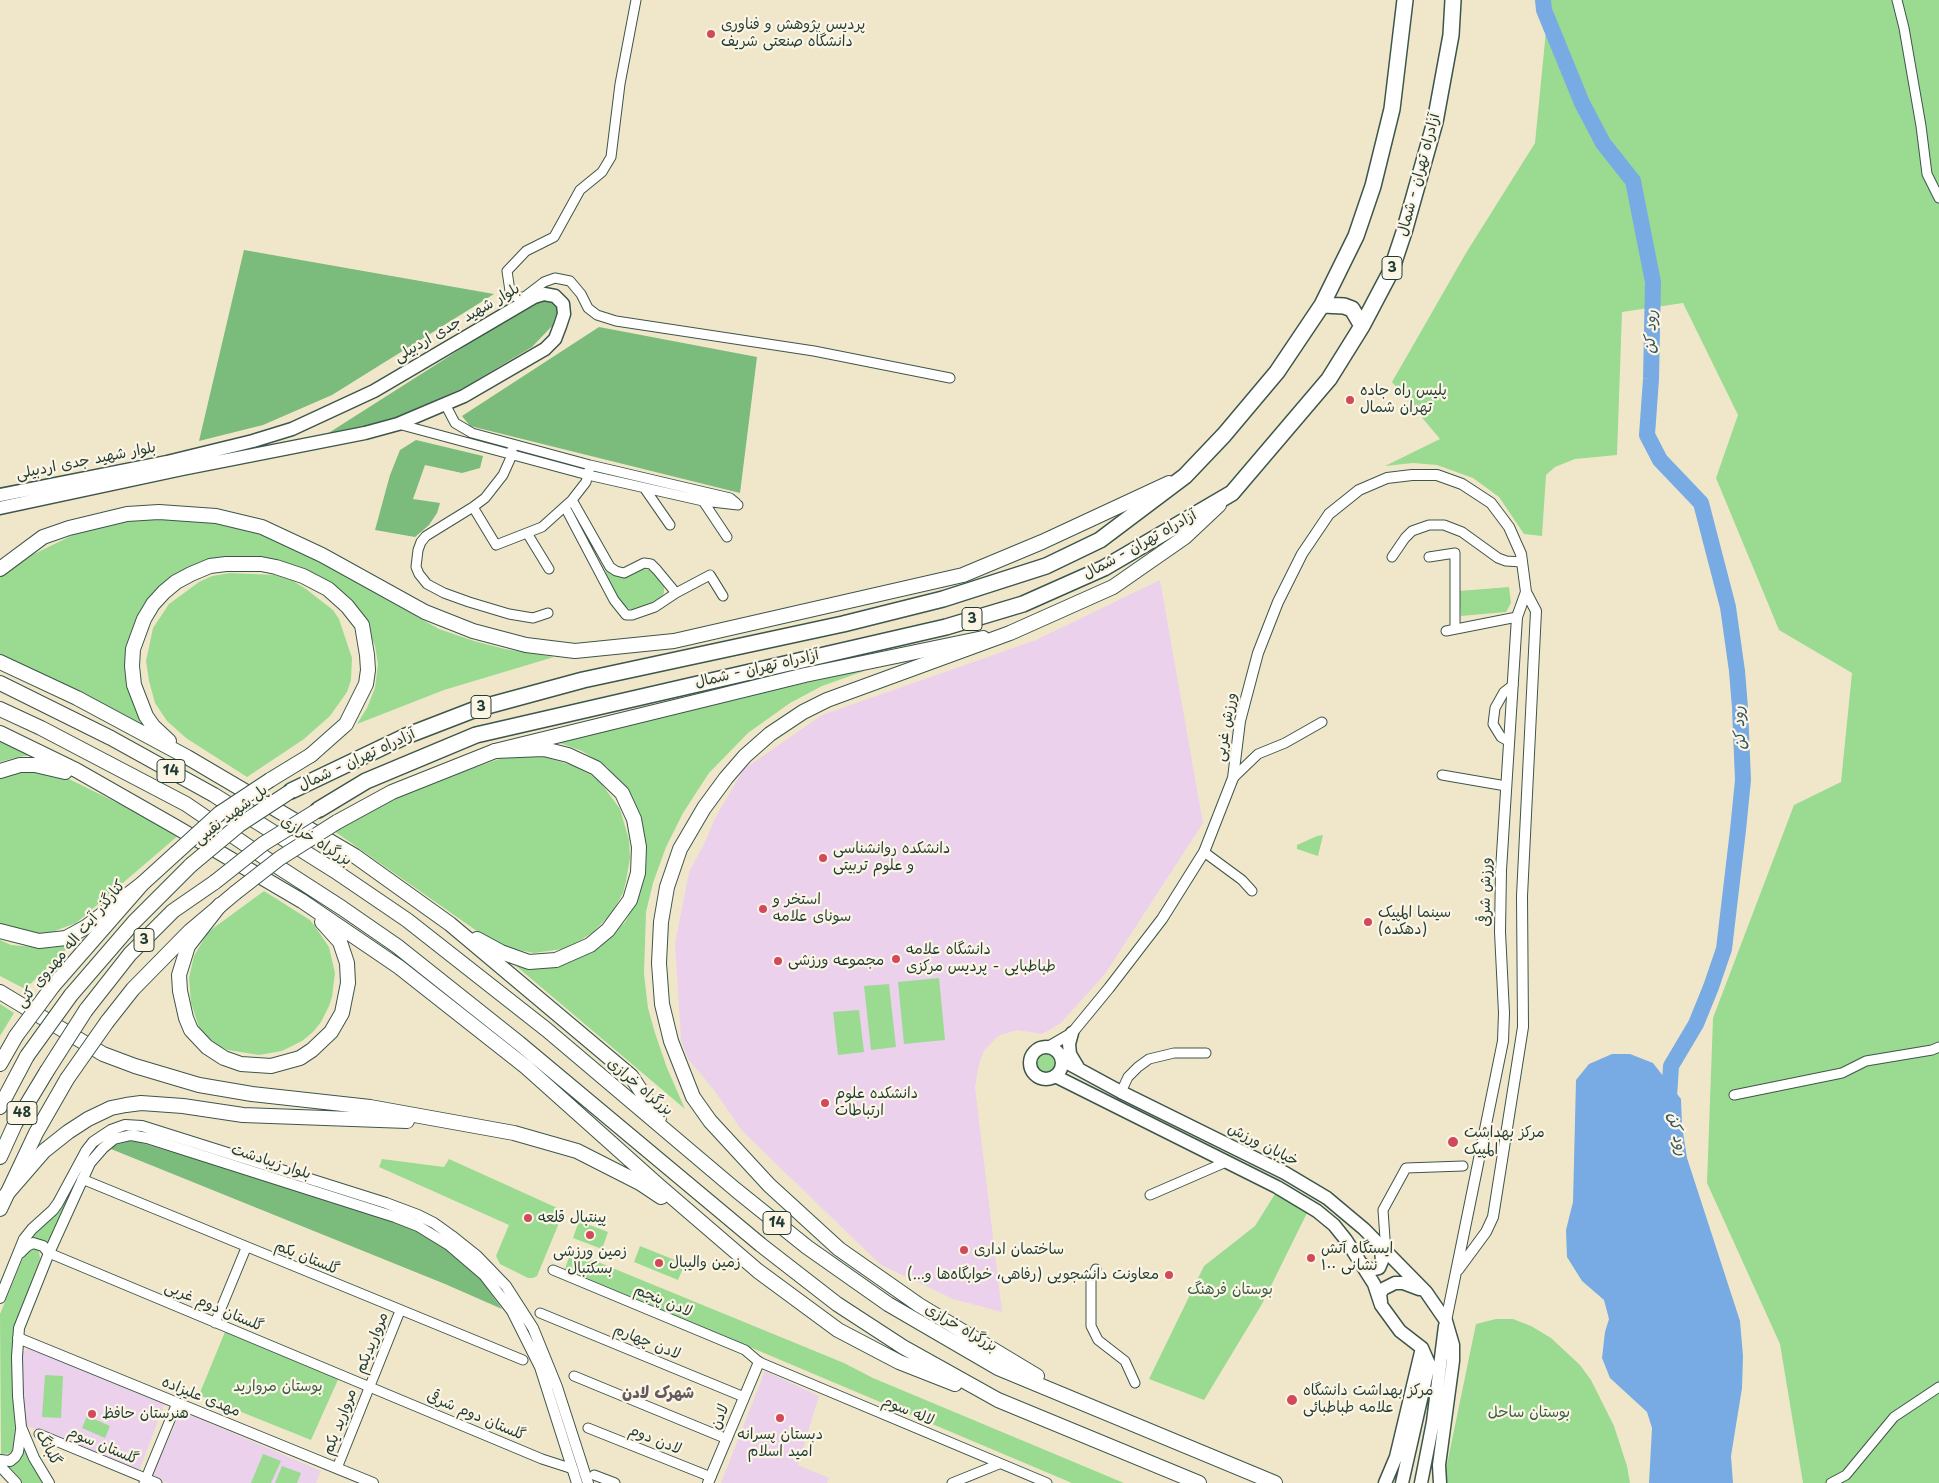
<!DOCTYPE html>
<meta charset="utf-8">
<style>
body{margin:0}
canvas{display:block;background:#f0e7ca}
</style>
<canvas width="1939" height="1483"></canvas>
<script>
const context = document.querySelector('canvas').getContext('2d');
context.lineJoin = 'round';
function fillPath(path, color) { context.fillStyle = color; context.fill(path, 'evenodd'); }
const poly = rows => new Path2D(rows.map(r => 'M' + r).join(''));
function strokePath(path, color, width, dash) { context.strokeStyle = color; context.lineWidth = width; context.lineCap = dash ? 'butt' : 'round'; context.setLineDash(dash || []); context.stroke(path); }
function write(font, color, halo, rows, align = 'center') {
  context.font = font + ' "Playpen Sans","Playpen Sans Arabic",sans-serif'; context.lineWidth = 4.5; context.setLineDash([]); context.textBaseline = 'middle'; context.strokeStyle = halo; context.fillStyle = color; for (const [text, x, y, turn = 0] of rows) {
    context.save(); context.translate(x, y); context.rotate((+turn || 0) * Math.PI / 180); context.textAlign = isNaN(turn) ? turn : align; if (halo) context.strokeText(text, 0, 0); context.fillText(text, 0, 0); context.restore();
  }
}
const built = poly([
 [1160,580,1203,823,1105,974,1060,1024,1042,1034,1017,1030,998,1036,984,1051,979,1064,975,1087,1002,1312,953,1299,881,1265,742,1131,714,1090,688,1059,681,1040,675,944,689,872,705,842,716,816,744,769,822,715,1036,640],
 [29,1348,165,1403,139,1471,25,1425,20,1357,22,1352],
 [765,1371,819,1396,798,1465,829,1478,827,1483,721,1483],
 [181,1411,321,1471,316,1483,167,1483,152,1477]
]);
const green = poly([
 [1549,0,1939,0,1939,1483,1803,1483,1780,1344,1707,1183,1713,1018,1794,805,1841,782,1852,673,1779,630,1716,478,1738,415,1683,303,1622,312,1617,455,1575,459,1555,467,1546,475,1542,536,1524,534,1499,497,1473,478,1437,465,1413,463,1385,466,1440,439,1392,382,1466,253,1535,143],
 [163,517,202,519,261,534,301,552,439,629,474,641,505,649,554,657,444,690,357,724,367,708,375,688,378,664,375,646,363,617,263,559,165,583,146,602,131,632,126,655,128,686,135,708,141,720,157,736,0,657,0,577,32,555,73,535,100,526,132,520],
 [606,568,608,571,620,577,630,576,632,573,642,569,651,570,664,585,664,593,661,599,644,608,633,611,624,606,606,580],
 [230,573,275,575,293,581,306,589,333,610,339,619,352,658,351,680,347,692,330,716,304,739,247,777,186,738,167,721,155,703,149,681,146,661,153,628,169,604,199,582,212,576],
 [1509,587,1511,603,1506,612,1461,616,1459,591],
 [864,670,864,671,822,686,790,703,748,733,709,773,683,813,666,847,653,883,646,912,644,974,648,1008,655,1033,667,1068,685,1109,515,965,531,968,562,965,584,956,600,947,625,922,631,911,638,894,644,868,646,854,642,821,629,794,607,767,582,751,557,742,676,712],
 [0,737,37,754,18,757,0,762],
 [539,755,574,766,593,776,601,783,620,809,629,840,630,858,626,881,623,893,611,914,593,932,581,940,562,949,534,953,508,948,484,936,334,831,366,811,422,786,505,757],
 [20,768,67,778,180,834,76,923,49,933,32,935,0,928,0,774],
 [1323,835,1318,856,1297,849,1297,845,1317,836],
 [264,891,310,920,316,928,329,947,335,973,332,997,329,1006,321,1022,313,1032,302,1041,282,1051,259,1055,228,1050,217,1045,200,1030,191,1003,189,978,194,956,208,932],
 [0,940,11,945,48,948,71,945,25,989,0,976],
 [939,978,945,1040,904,1044,898,982],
 [889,984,896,1047,871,1050,864,986],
 [0,1004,14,1013,0,1036],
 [859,1010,864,1052,838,1055,833,1012],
 '1032 1063a14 14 0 1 1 28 0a14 14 0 1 1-28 0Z',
 [382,1159,444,1167,449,1159,564,1211,537,1276,533,1278,528,1278,500,1264,496,1256,509,1225,379,1167],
 [1275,1194,1307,1213,1262,1304,1204,1400,1149,1379,1204,1266,1255,1226],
 [69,1198,48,1248,30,1240],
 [579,1221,608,1232,602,1249,573,1238],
 [640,1246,685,1264,678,1280,634,1262],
 [34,1248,39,1251,40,1259,14,1327,15,1445,13,1453,1,1454,0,1314,25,1253],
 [571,1251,844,1363,873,1378,1124,1483,1072,1483,565,1269],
 [1496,1319,1513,1319,1531,1326,1551,1338,1580,1365,1591,1380,1614,1426,1627,1466,1630,1483,1446,1483,1446,1469,1476,1324],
 [227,1327,341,1373,311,1440,199,1395],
 [45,1375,63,1376,61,1418,42,1417],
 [87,1416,110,1426,105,1438,82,1428],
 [23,1448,43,1483,22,1483,6,1467,13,1466,21,1458],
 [263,1454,281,1461,271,1483,251,1483],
 [282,1466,301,1473,297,1483,275,1483]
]);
const forest = poly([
 [244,250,494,294,332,395,263,425,199,441],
 [543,300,553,301,558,309,552,326,532,347,465,387,386,422,327,434,528,306],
 [599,327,757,357,740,493,470,426,462,416],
 [416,440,483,456,480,468,462,473,425,465,413,499,440,503,437,513,429,525,415,537,375,530,390,475,400,450],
 [132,1140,387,1217,415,1227,457,1256,480,1279,502,1309,445,1284,111,1149,115,1145]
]);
const water = poly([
 [1612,1054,1630,1054,1653,1063,1681,1099,1682,1126,1687,1158,1740,1321,1743,1356,1742,1388,1731,1456,1733,1483,1649,1483,1652,1428,1647,1412,1610,1378,1602,1358,1605,1332,1609,1319,1604,1300,1582,1281,1567,1257,1566,1230,1573,1202,1576,1080,1589,1064]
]);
const river = poly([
 [1543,0,1544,10,1582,103,1603,143,1633,181,1653,282,1651,379,1647,435,1660,460,1701,503,1728,607,1737,671,1740,708,1743,780,1738,830,1724,949,1711,987,1696,1024,1671,1066,1669,1097,1671,1105]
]);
const minor = poly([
 [1897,0,1904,28,1921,126,1927,174,1939,198],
 [529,297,516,297,510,291,507,271,526,251,554,237,580,190,602,172,611,157,620,84,636,0],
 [523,298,544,282,555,278,570,281,581,294,588,308,597,315,616,321,814,351,950,378],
 [445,404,455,423,472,433,590,465,730,498,736,503],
 [398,424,588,475,703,501,738,505],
 [512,449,512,455,503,475,485,498,473,507,426,536,421,542,418,550,416,567,419,574,427,584,444,593,469,602,509,614,533,618,548,613],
 [645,489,670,525],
 [703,501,727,537],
 [473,507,496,545,542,527,572,500,586,482,589,470],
 [565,507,614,600,626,615,632,615,655,607,676,593,657,570,651,564,644,563,624,573,616,571,610,567,572,500],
 [527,533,549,569],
 [1392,557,1405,538,1412,531,1429,525,1444,525,1462,532,1498,558,1506,561,1522,562],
 [1429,557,1455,553,1455,629],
 [676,593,710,575,723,596],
 [1446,631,1517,617],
 [1508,741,1501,737,1493,724,1495,708,1504,692,1513,685],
 [1442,775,1506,786],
 [1233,778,1258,754,1285,743,1322,722],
 [1204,852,1242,880,1252,891],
 [1121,1092,1128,1077,1138,1067,1149,1059,1174,1053,1206,1053],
 [1734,1095,1842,1073,1866,1061,1932,1050,1939,1047],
 [82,1179,523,1360],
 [1150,1195,1226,1162],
 [49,1253,542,1459,573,1469],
 [1386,1253,1383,1210,1406,1168,1463,1166],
 [1096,1269,1091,1280,1091,1326,1098,1340,1125,1361,1135,1383],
 [553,1270,745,1350,759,1362,1047,1483],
 [540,1313,744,1397],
 [215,1323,246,1248],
 [574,1376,727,1439],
 [588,1428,711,1477],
 [39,1434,157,1483],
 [337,1468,400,1311],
 [594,1475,615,1483],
 [144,1483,177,1403],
 [952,1483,999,1464],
 [1831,1483,1846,1475,1894,1417,1939,1387]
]);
const tertiary = poly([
 [1048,1047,1072,1033,1109,988,1162,919,1204,852,1233,778,1240,721,1258,653,1278,602,1302,554,1329,514,1359,490,1387,478,1412,475,1437,475,1462,484,1491,503,1509,527,1521,554,1526,592,1517,617,1501,870,1500,932,1504,1013,1503,1041,1446,1321],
 [20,1253,27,1246,33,1243,43,1246,49,1253],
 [1458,1270,1486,1232,1493,1217,1523,1027,1522,896,1536,611,1526,592],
 [0,1298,24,1239,32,1229,53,1210,58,1203,86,1151,93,1142,111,1130,125,1125,142,1126,386,1203,418,1215,434,1223,452,1236,477,1256,506,1286,533,1328,557,1387,588,1483],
 [18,1338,373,1483],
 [0,1460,10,1461,15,1457,18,1452,21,1430],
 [0,1466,16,1483],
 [49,1483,34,1458,21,1427,18,1396,17,1357,19,1328,49,1253,90,1163,103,1148,114,1139,131,1135,147,1138,395,1217,418,1226,449,1245,484,1275,512,1311,540,1367,577,1483],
 [708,1483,759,1362]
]);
const secondary = poly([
 [0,495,167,462,253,441,292,429,374,391,534,297,544,294,555,296,563,304,564,314,560,326,555,339,545,349,464,396,398,424,365,433,182,469,0,508],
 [1072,1033,1069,1044,1070,1054,1079,1069],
 '1030 1063a16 16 0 1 1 32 0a16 16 0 1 1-32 0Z',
 [1062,1060,1121,1092,1285,1173,1327,1198,1364,1229,1426,1292,1446,1321,1453,1345,1453,1361,1439,1465,1440,1483],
 [1055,1076,1277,1187,1317,1211,1334,1225,1346,1240,1374,1284,1381,1305,1400,1331,1422,1348,1429,1364,1402,1483],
 [1362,1264,1371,1270,1379,1268,1382,1261,1381,1248],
 [1381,1302,1380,1294,1383,1289,1395,1283,1403,1283,1419,1289],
 [1385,1483,1396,1457,1422,1348],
 [1421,1483,1433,1422,1445,1326]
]);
const primary = poly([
 [270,780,311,755],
 [337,822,392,792,495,751,805,675,983,638],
 [53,986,143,883,176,853],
 [107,1022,133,989,190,931,235,893],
 [0,1064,16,1036],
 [0,1209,36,1133,67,1079]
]);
const trunk = poly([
 [0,569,43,537,69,528,127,514,159,512,216,516,262,527,322,555,425,612,473,631,526,645,575,651,674,641,963,575,1042,542,1169,483],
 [0,662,77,698,187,757,355,856,450,924,631,1076,659,1118],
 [0,683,111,738,214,795,335,871,407,920,547,1030,736,1190,807,1247,888,1304,998,1368,1275,1483],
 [0,709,41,728,186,804,277,866,342,908,397,946,519,1043,761,1245,837,1304,903,1347,998,1400,1199,1483],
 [0,733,76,770,176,827,302,901,399,967,526,1067,658,1185,758,1271,838,1330,899,1362,955,1384],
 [169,741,153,726,146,716,134,685,132,666,133,649,144,619,153,604,164,592,176,582,191,574,210,566,226,564,261,564,276,567,303,576,328,589,347,606,362,625,367,655,368,670,366,684,346,724,311,755],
 [0,771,20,765,35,765,65,772],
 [220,905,188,946,179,975,180,991,186,1018,191,1030,207,1047,224,1058,241,1064,271,1066,300,1058,312,1050,331,1032,342,1013,348,983,347,963,340,942,322,922],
 [0,931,39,941,66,938,86,927,143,883],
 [477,939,501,952,529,962,556,960,590,945,608,930,630,900,638,873,639,847,634,819,622,793,596,768,568,755,544,749,495,751],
 [0,992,103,1054,135,1066,199,1085,252,1094,370,1107,514,1133,577,1151,640,1183,661,1197],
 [71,995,134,922,191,865],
 [86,1010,130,954,173,911,215,882],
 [0,1107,27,1056],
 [0,1157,15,1124,47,1071],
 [5,1196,44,1151,68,1132,88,1119,111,1108,126,1105,141,1103,183,1106,243,1115,407,1121],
 [1037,1376,919,1305,839,1249,769,1185,710,1121,693,1097,671,1041,662,1004,659,963,661,922,667,887,680,849,704,808,726,778,745,756,770,734,803,712,827,700,1010,633,1113,587,1185,537,1219,505]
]);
const motorway = poly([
 [1322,305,1344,306,1352,309,1362,326],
 [291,791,406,736,476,709,583,680,843,624,943,599,1046,566,1100,540,1185,476,1224,435,1277,372,1322,305,1356,236,1373,186,1392,109,1405,0],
 [318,810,366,781,476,735,946,627,1023,604,1104,568,1232,493,1329,379,1362,326,1391,271,1404,232,1435,122,1451,35,1453,0]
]);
const primaryBridge = poly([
 [176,853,220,813,270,780],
 [235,893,280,858,337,822],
 [16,1036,53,986],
 [67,1079,107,1022]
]);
const trunkBridge = poly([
 [191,865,239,825,291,791],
 [215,882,263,844,318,810],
 [27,1056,71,995],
 [47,1071,86,1010]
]);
const markers = [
 [711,34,5,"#d1495b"],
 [1350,400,5,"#d1495b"],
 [823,858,5,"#d1495b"],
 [763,909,5,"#d1495b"],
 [1368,922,5,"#d1495b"],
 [896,959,5,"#d1495b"],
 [778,961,5,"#d1495b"],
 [825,1103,5,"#d1495b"],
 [1453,1142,6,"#d1495b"],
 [528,1218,5,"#d1495b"],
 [590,1235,5,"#d1495b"],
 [964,1250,5,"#d1495b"],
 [1311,1258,5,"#d1495b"],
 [659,1263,5,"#d1495b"],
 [1169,1275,5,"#d1495b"],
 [1292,1400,6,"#d1495b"],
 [92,1414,5,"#d1495b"],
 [780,1418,5,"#d1495b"]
];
const shields = [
 [1392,268,20],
 [972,619,20],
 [481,707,20],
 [171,771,28],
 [144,940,20],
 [22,1113,30],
 [777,1223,28]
];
const shieldNames = [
 ["3",1392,268],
 ["3",972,619],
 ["3",481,707],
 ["14",171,771],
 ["3",144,940],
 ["48",22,1113],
 ["14",777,1223]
];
const poiNames = [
 ["پردیس پژوهش و فناوری",721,25],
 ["دانشگاه صنعتی شریف",721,42],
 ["پلیس راه جاده",1360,391],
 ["تهران شمال",1360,408],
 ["دانشکده روانشناسی",833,849],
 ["و علوم تربیتی",833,866],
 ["استخر و",773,900],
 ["سونای علامه",773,917],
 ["سینما المپیک",1378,913],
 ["(دهکده)",1378,930],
 ["دانشگاه علامه",906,950],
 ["طباطبایی - پردیس مرکزی",906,967],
 ["مجموعه ورزشی",788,961],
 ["دانشکده علوم",835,1094],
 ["ارتباطات",835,1111],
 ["مرکز بهداشت",1464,1133],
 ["المپیک",1464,1150],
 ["پینتبال قلعه",538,1218],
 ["ایستگاه آتش",1321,1249],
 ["نشانی ۱۰۰",1321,1266],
 ["ساختمان اداری",974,1250],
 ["زمین ورزشی",590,1252,"center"],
 ["بسکتبال",590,1269,"center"],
 ["زمین والیبال",669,1263],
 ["معاونت دانشجویی (رفاهی، خوابگاه‌ها و...)",1159,1275,"right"],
 ["مرکز بهداشت دانشگاه",1303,1391],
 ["علامه طباطبائی",1303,1408],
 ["هنرستان حافظ",102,1414],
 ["دبستان پسرانه",780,1435,"center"],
 ["امید اسلام",780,1452,"center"]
];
const streetNames = [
 ["آزادراه تهران - شمال",1419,175,-75],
 ["بلوار شهید جدی اردبیلی",457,323,-30],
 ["بلوار شهید جدی اردبیلی",86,461,-11],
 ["آزادراه تهران - شمال",1140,545,-29],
 ["آزادراه تهران - شمال",757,669,-13],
 ["ورزش غربی",1226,727,-80],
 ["آزادراه تهران - شمال",357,760,-25],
 ["پل شهید نقیبی",231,815,-37],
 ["بزرگراه خرازی",316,841,32],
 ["ورزش شرقی",1486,892,-89],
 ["کنارگذر آیت اله مهدوی کنی",71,944,-50],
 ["بزرگراه خرازی",640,1087,40],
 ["خیابان ورزش",1263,1145,27],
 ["بلوار زیبادشت",271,1162,18],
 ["گلستان یکم",307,1258,22],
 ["لادن پنجم",663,1301,23],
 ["گلستان دوم غربی",214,1307,23],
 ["بزرگراه خرازی",961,1328,30],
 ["لادن چهارم",647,1342,22],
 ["مرواریدیکم",372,1343,-68],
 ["مهدی علیزاده",201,1397,22],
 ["لاله سوم",908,1411,23],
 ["گلستان دوم شرقی",476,1416,23],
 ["لادن",720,1417,-67],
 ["مروارید یکم",340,1422,-69],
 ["لادن دوم",655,1440,22],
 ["گلستان سوم",103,1446,23],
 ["گلبانگ",48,1448,63]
];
const parkNames = [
 ["بوستان فرهنگ",1230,1290],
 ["بوستان مروارید",278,1387],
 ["بوستان ساحل",1529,1413]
];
const waterNames = [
 ["رود کن",1651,332,-88],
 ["رود کن",1740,728,-93],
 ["رود کن",1677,1134,78]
];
const neighbourhoodNames = [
 ["شهرک لادن",658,1394]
];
fillPath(built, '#ebd1ec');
fillPath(green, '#9adb91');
fillPath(forest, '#7bbb7b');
fillPath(water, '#78abe4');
strokePath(river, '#78abe4', 16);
strokePath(minor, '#3e564a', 11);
strokePath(tertiary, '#3e564a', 12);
strokePath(secondary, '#3e564a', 15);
strokePath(primary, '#3e564a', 16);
strokePath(trunk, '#3e564a', 16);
strokePath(motorway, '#3e564a', 18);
strokePath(minor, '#fff', 9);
strokePath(tertiary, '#fff', 10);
strokePath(secondary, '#fff', 12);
strokePath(primary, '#fff', 14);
strokePath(trunk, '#fff', 14);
strokePath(motorway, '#fff', 15);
strokePath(primaryBridge, '#3e564a', 16, []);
strokePath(trunkBridge, '#3e564a', 16, []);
strokePath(primaryBridge, '#fff', 14);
strokePath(trunkBridge, '#fff', 14);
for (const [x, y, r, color] of markers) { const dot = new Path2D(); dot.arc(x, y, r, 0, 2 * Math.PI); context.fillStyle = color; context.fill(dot); strokePath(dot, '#fcf5e5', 2); }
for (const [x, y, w] of shields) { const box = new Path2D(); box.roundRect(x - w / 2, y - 11.5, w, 23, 4); context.fillStyle = '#fcf5e5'; context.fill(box); strokePath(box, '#1f3d34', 1); }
write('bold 14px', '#1f3d34', null, shieldNames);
write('15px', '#1f3d34', '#fcf5e5', poiNames, 'left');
write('15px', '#1f3d34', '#fcf5e5', streetNames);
write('15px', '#385d47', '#fcf5e5', parkNames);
write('italic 16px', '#355860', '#fcf5e5', waterNames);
write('bold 16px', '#635a5f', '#fcf5e5', neighbourhoodNames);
</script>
